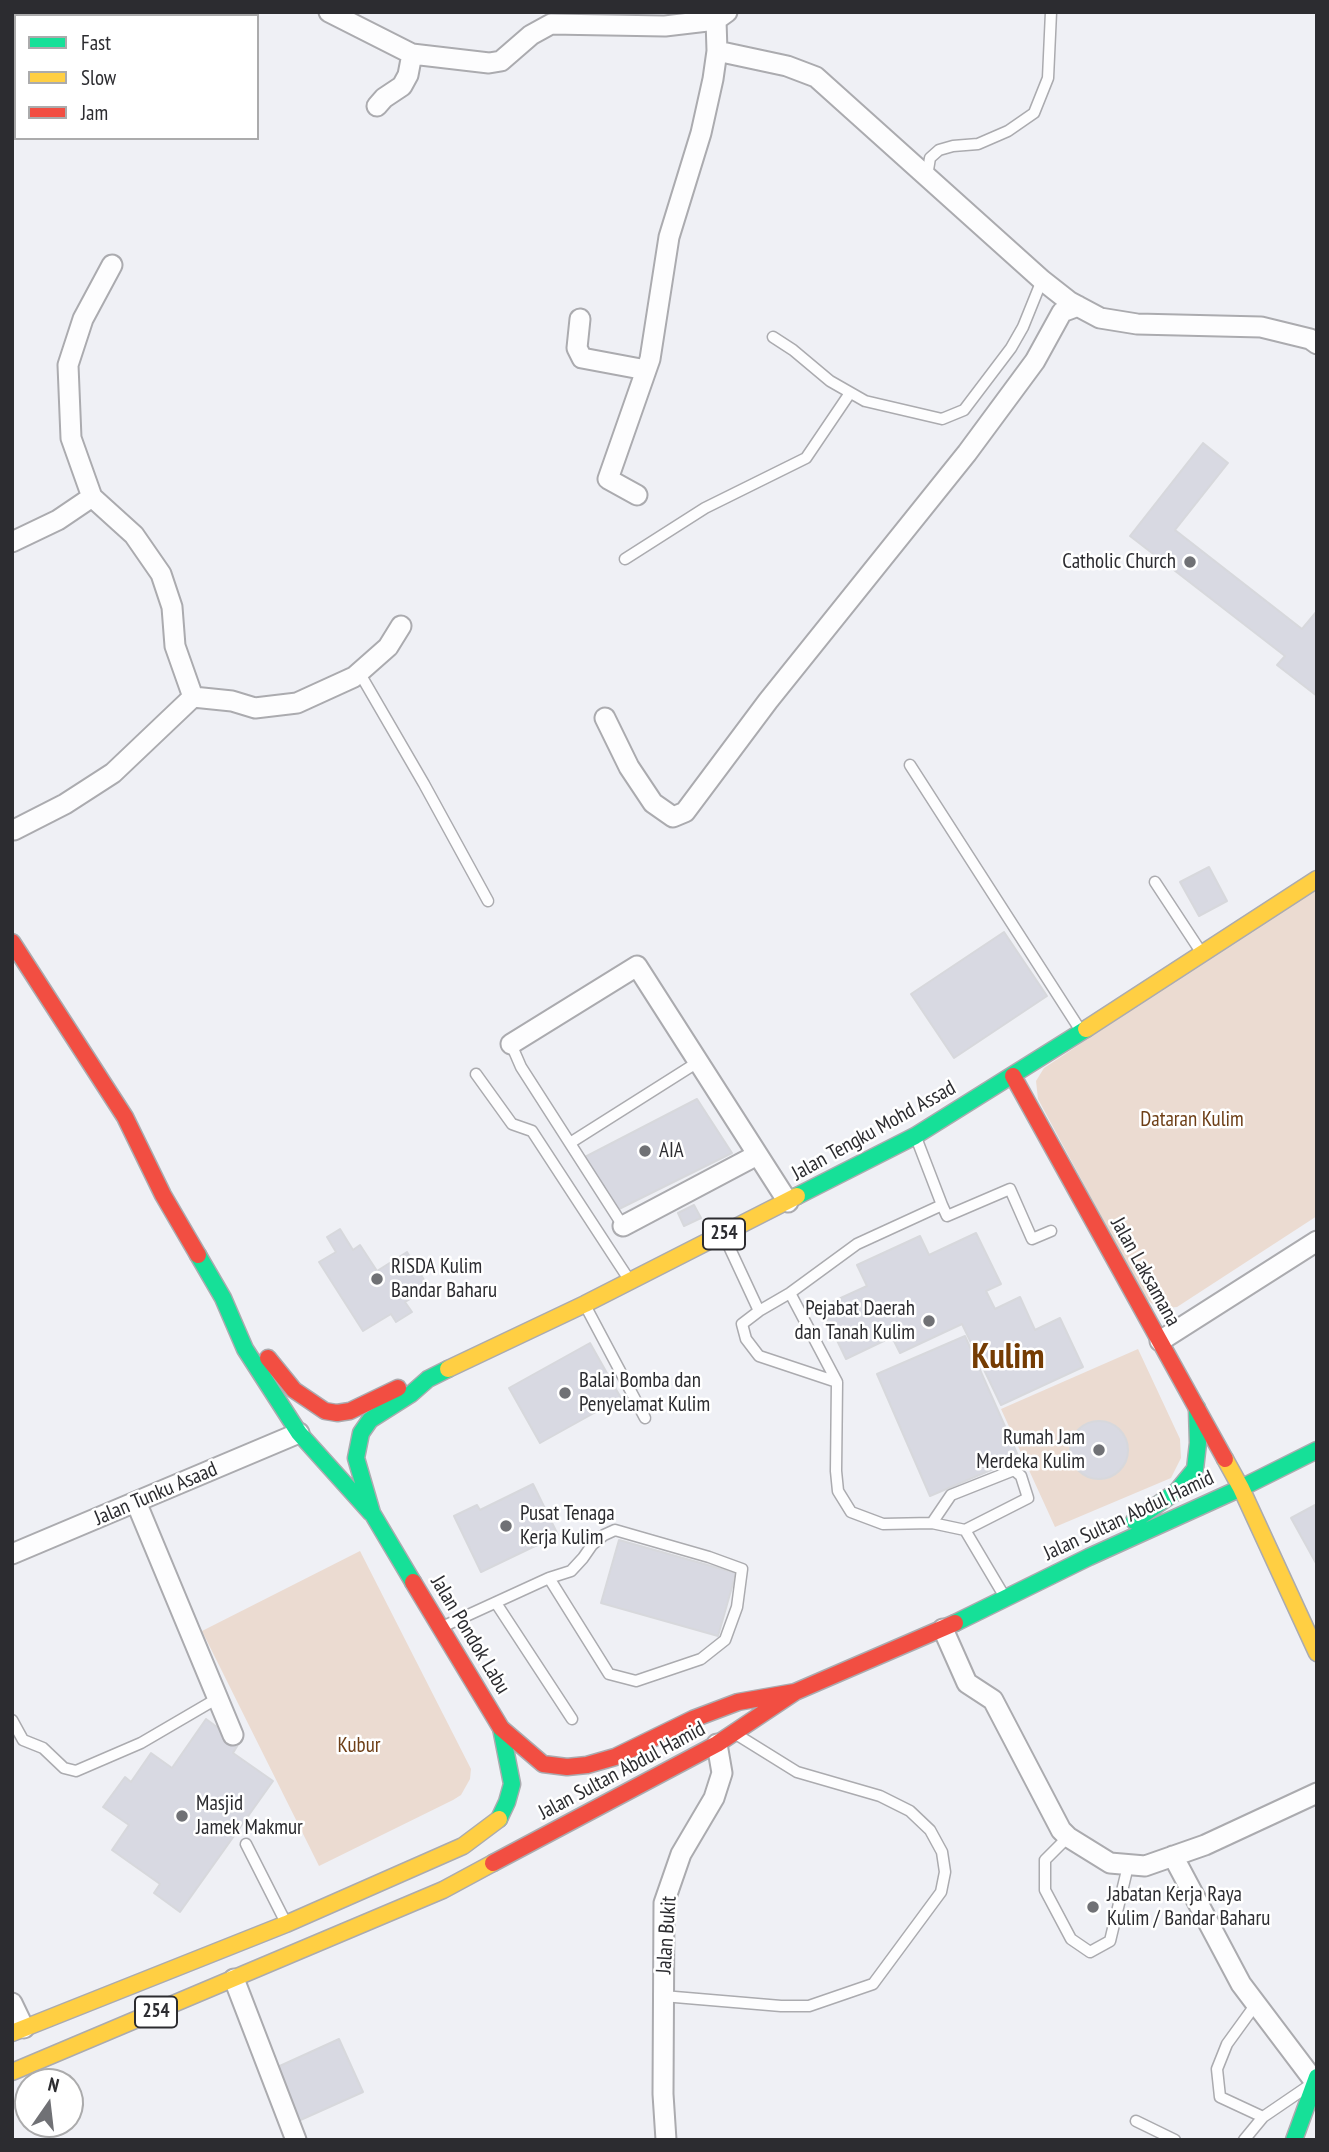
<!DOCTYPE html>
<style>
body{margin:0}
#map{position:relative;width:1329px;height:2152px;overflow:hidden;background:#eff0f5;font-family:"PT Sans Narrow",sans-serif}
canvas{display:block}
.frame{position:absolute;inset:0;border:14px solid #2c2c30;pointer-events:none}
.legend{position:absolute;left:14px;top:14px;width:245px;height:126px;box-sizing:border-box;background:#fff;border:2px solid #ababac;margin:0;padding:9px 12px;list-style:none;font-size:21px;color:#2c2c30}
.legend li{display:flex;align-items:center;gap:14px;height:35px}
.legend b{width:35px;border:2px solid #ababac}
.north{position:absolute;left:14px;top:2068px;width:70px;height:70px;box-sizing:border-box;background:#fff;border:2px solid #ababac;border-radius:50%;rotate:14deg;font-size:19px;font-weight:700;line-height:28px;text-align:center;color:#2c2c30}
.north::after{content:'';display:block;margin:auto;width:24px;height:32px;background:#707175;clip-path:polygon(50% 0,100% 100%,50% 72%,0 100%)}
</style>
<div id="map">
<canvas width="1329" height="2152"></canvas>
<div class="frame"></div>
<ul class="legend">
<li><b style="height:9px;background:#16e098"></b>Fast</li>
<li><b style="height:9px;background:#ffcf43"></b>Slow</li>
<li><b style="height:9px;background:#f24e42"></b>Jam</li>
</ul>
<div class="north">N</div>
</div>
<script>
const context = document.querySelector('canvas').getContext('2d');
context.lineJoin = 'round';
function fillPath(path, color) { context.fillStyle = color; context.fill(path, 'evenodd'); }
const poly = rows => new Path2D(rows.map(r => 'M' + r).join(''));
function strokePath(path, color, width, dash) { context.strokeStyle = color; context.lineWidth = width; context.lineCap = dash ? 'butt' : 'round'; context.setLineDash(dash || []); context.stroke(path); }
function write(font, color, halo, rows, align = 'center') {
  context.font = font + ' "PT Sans Narrow",sans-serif'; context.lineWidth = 5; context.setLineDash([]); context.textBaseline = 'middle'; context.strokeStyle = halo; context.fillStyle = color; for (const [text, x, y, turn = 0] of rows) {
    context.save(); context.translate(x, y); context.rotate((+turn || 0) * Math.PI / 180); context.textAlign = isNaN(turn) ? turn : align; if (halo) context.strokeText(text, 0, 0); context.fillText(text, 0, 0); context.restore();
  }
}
const green = poly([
 [1317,887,1317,1216,1177,1307,1167,1308,1155,1306,1145,1298,1038,1099,1036,1081,1044,1068],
 [1138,1349,1180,1439,1181,1458,1171,1478,1055,1527,1001,1409],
 [360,1551,471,1769,470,1779,461,1795,453,1800,319,1866,202,1631]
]);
const building = poly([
 [1203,443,1228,463,1175,530,1302,629,1317,611,1317,696,1277,665,1285,656,1130,536,1203,443],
 [1209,867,1227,901,1199,916,1180,882,1209,867],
 [1004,932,1047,996,954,1058,911,994,1004,932],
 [697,1099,732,1153,615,1211,583,1158,697,1099],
 [694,1205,701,1218,684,1226,678,1213,694,1205],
 [340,1229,353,1250,360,1245,377,1271,407,1252,429,1288,405,1302,412,1312,396,1322,391,1314,363,1331,319,1262,336,1252,327,1237,340,1229],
 [976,1233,1001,1284,986,1291,995,1309,1020,1297,1035,1330,1060,1318,1083,1367,1001,1405,962,1324,900,1353,892,1337,846,1359,821,1307,867,1286,857,1265,920,1236,929,1255,976,1233],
 [965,1336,1019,1458,930,1496,877,1374,965,1336],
 [590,1343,621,1398,540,1443,509,1388,590,1343],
 '1070 1450a29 29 0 1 1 58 0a29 29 0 1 1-58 0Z',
 [533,1484,558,1535,481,1572,454,1516,477,1505,480,1510,533,1484],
 [1317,1504,1317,1565,1291,1518,1317,1504],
 [619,1540,736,1573,718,1636,601,1603,619,1540],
 [206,1719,239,1743,233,1753,273,1781,180,1912,154,1893,160,1884,112,1850,129,1825,103,1807,125,1777,131,1782,151,1753,172,1768,206,1719],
 [339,2039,363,2092,296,2122,271,2070,339,2039]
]);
const lane = poly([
 [927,176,930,158,939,150,953,146,978,144,1008,131,1034,113,1048,78,1051,12],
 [773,337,793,350,830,381,865,401,942,419,964,410,1011,348,1023,327,1042,280],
 [625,559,705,508,806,458,850,393],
 [359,672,424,784,488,901],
 [910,765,1079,1028],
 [1155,882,1201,952],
 [511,1044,521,1067,623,1226],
 [476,1074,512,1124,532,1131,628,1278],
 [917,1140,942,1205],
 [570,1143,698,1062],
 [725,1238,759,1311],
 [790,1293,837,1382,836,1471,838,1491,851,1512,883,1524,932,1523,965,1530,1003,1594],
 [586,1307,645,1418],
 [837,1382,759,1356,746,1339,742,1324,759,1311,790,1293,857,1244,942,1205,947,1216,1010,1189,1032,1239,1051,1231],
 [932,1523,951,1495,1014,1470,1021,1476,1028,1498,965,1530],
 [496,1603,572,1719],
 [442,1627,549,1578,571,1571,583,1558,592,1545,604,1535,615,1530,709,1557,742,1569,737,1607,725,1640,701,1659,636,1681,609,1674,549,1578],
 [12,1720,23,1740,43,1748,64,1768,76,1771,141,1743,218,1698],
 [1068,1837,1045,1860,1045,1890,1071,1939,1090,1952,1110,1941,1128,1866],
 [246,1844,285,1921],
 [663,1996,781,2006,809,2006,873,1984,941,1892,945,1872,942,1852,930,1830,910,1811,880,1796,797,1772,739,1736],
 [1256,2004,1227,2044,1217,2069,1220,2097,1263,2117],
 [1136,2121,1175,2140],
 [1244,2140,1263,2117,1307,2087]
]);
const street = poly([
 [329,12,412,54,489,63,501,61,531,35,551,24,665,26,716,20,727,12],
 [717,51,787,66,816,77,1042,280,1070,302,1100,318,1137,324,1261,327,1310,339,1317,344],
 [12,106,16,107],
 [377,106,384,98,402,86,408,75,412,54],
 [580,319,577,348,582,358,646,370],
 [637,495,608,479,650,359,669,237,701,133,713,79,717,51,716,20],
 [12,542,58,520,92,497],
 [193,697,232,701,255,708,297,703,354,677,388,647,401,626],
 [605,718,629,767,653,803,673,817,685,812,768,701,967,453,1035,361,1062,312,1078,306],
 [14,830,65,804,113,773,193,697,175,646,172,607,161,574,134,535,92,497,71,438,68,365,83,319,112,265],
 [511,1044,637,966,788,1202],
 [623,1226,757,1155],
 [1160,1341,1317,1241],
 [136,1502,233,1735],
 [12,1554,299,1433],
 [943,1629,967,1683,993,1700,1061,1830,1068,1837,1110,1863,1145,1866,1205,1845,1317,1793],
 [1173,1856,1241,1984,1315,2082],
 [234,1979,296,2140],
 [12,2003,24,2028],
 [666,2140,663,2094,664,1903,681,1854,714,1798,722,1773,717,1744]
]);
const fast = poly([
 [797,1196,915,1136,1086,1029],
 [198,1255,223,1298,245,1349,299,1433,371,1513],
 [1134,1521,1177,1491,1195,1469,1198,1443,1197,1408],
 [413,1582,372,1513,356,1458,361,1433,370,1420,411,1394,428,1379,448,1369],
 [955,1623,1089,1557,1241,1488,1317,1450],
 [499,1819,507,1802,512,1784,501,1728],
 [1294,2140,1317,2077]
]);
const slow = poly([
 [1086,1029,1317,879],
 [448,1369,585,1304,797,1196],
 [1225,1459,1241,1488,1317,1653],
 [12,2033,286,1924,463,1846,499,1819],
 [12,2072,443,1890,493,1863]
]);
const jam = poly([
 [12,942,125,1117,163,1195,198,1255],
 [1013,1076,1225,1459],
 [268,1358,294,1390,325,1411,337,1413,350,1411,398,1388],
 [413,1582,501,1728,543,1764,567,1767,587,1765,615,1757,693,1719,738,1702,795,1692],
 [493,1863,717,1744,795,1692,955,1623]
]);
const markers = [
 [1190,562,7,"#707175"],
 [645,1151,7,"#707175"],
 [377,1279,7,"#707175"],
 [929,1321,7,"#707175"],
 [565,1393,7,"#707175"],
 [1099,1450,7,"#707175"],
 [506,1526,7,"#707175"],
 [182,1816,7,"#707175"],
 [1093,1907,7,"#707175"]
];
const shields = [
 [724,1234,42],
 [156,2012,42]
];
const shieldNames = [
 ["254",724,1234],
 ["254",156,2012]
];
const poiNames = [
 ["Catholic Church",1176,562,"right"],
 ["AIA",659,1151],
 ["RISDA Kulim",391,1267],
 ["Bandar Baharu",391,1291],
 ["Pejabat Daerah",915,1309,"right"],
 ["dan Tanah Kulim",915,1333,"right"],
 ["Balai Bomba dan",579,1381],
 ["Penyelamat Kulim",579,1405],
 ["Rumah Jam",1085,1438,"right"],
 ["Merdeka Kulim",1085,1462,"right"],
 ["Pusat Tenaga",520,1514],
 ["Kerja Kulim",520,1538],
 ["Masjid",196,1804],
 ["Jamek Makmur",196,1828],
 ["Jabatan Kerja Raya",1107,1895],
 ["Kulim / Bandar Baharu",1107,1919]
];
const parkNames = [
 ["Dataran Kulim",1192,1120],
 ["Kubur",359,1746]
];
const streetNames = [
 ["Jalan Tengku Mohd Assad",874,1131,-29],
 ["Jalan Laksamana",1145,1272,61],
 ["Jalan Tunku Asaad",156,1494,-23],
 ["Jalan Sultan Abdul Hamid",1129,1516,-25],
 ["Jalan Pondok Labu",470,1635,59],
 ["Jalan Sultan Abdul Hamid",622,1771,-28],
 ["Jalan Bukit",667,1935,-86]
];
const townNames = [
 ["Kulim",1008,1358]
];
fillPath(green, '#ebdbd1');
fillPath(building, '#d8d9e2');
strokePath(building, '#d7d8dc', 2);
strokePath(lane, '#ababaf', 13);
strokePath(street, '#ababaf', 23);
strokePath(fast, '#ababaf', 19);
strokePath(slow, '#ababaf', 19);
strokePath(jam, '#ababaf', 19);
strokePath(lane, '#fdfdfe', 10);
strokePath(street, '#fdfdfe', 19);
strokePath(fast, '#16e098', 16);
strokePath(slow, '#ffcf43', 16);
strokePath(jam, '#f24e42', 16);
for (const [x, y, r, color] of markers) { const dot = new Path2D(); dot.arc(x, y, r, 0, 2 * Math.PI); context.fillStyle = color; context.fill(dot); strokePath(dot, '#fff', 2.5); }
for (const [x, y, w] of shields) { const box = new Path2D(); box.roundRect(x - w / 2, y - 15.5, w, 31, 5); context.fillStyle = '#fff'; context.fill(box); strokePath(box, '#2c2c30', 2); }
write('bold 19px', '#2c2c30', null, shieldNames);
write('21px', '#2c2c30', '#fff', poiNames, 'left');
write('21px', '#6e3f17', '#fff', parkNames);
write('21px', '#2c2c30', '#fff', streetNames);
write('bold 35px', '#753c03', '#fff', townNames);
</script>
